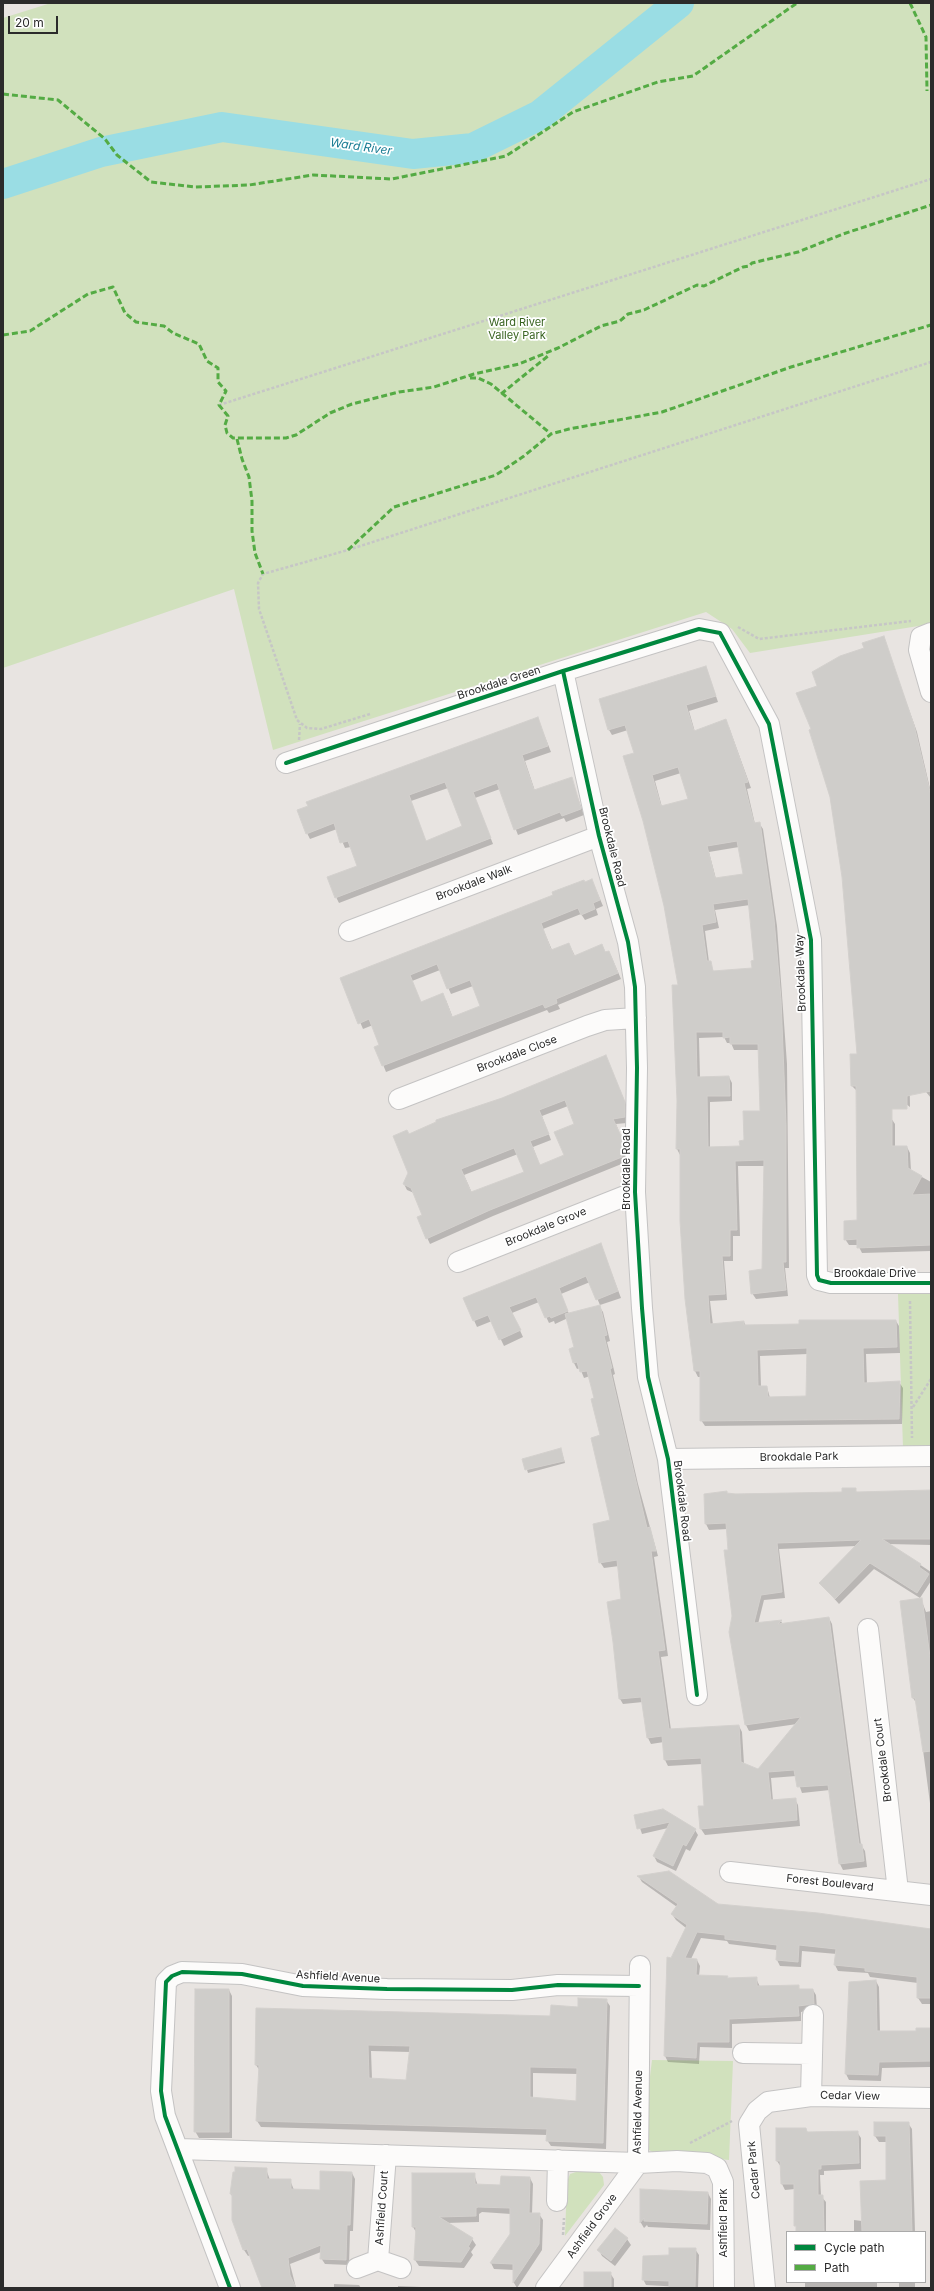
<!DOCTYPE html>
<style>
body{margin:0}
#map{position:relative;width:934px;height:2291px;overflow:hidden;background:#e8e4e1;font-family:Inter,sans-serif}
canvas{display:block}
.frame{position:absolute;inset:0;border:4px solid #2b2b2b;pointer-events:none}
.legend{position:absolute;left:786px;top:2231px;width:140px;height:52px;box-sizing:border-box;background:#fff;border:1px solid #aaa;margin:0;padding:5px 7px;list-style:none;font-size:12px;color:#2b2b2b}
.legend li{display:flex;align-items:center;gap:8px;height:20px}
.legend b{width:20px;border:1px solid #aaa}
.scale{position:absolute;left:8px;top:16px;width:50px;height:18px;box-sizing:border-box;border:2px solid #2b2b2b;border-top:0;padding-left:5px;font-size:12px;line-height:14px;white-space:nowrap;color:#2b2b2b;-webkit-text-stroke:3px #fff;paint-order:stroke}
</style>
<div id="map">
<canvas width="934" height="2291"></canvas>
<div class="frame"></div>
<ul class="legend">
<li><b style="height:5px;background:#00873e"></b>Cycle path</li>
<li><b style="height:5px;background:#54ab44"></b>Path</li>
</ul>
<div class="scale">20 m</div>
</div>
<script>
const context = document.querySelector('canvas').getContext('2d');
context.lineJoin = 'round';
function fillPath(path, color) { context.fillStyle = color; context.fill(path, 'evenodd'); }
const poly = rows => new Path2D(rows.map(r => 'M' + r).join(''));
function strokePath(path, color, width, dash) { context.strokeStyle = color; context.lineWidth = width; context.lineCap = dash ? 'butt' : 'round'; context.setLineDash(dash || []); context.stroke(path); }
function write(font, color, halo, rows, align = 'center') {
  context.font = font + ' Inter,sans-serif'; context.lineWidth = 3.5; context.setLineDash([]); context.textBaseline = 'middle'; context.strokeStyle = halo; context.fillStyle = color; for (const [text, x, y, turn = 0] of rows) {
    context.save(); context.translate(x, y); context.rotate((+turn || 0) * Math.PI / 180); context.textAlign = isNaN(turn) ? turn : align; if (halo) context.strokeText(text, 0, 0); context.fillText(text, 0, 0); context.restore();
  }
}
const green = poly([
 [51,3,931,3,931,624,750,653,732,629,706,612,273,750,234,589,3,668,3,18],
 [931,1293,931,1447,903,1448,898,1294],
 [652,2060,733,2061,729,2160,654,2153,646,2148,647,2101],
 [576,2172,599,2172,603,2177,604,2185,565,2236,567,2182,570,2174]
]);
const shadow = poly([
 [883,637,917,732,931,793,931,1098,926,1092,909,1050,910,1107,893,1094,891,1118,895,1124,895,1147,907,1147,910,1153,911,1171,931,1182,931,1251,862,1253,858,1245,849,1245,845,1239,858,1221,857,1091,852,1086,858,1055,843,877,830,797,810,730,813,730,818,686,865,648],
 [706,667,718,702,689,711,695,732,729,727,751,788,747,789,755,824,759,823,763,829,777,926,787,1064,789,1268,785,1268,788,1296,756,1299,752,1293,763,1270,764,1166,738,1166,740,1236,733,1236,733,1261,724,1261,727,1300,710,1301,713,1325,744,1322,746,1326,896,1321,899,1326,900,1353,866,1354,867,1384,899,1382,903,1388,902,1424,705,1426,701,1420,701,1377,698,1377,695,1371,686,1298,680,1155,677,1149,679,986,636,754,628,730,612,735,609,730],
 [681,773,689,799,662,807,655,781],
 [739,847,744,875,716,879,709,852],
 [750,905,755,961,753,969,714,972,709,962,705,931,719,928,715,910],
 [724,1037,727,1043,731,1043,734,1050,760,1050,761,1112,741,1147,710,1148,710,1102,732,1101,732,1083,729,1077,700,1078,699,1038],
 [808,1354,807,1397,770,1398,767,1387,761,1387,760,1356],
 [538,719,551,752,525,761,535,791,571,778,584,815,566,822,564,818,518,835,500,789,475,798,493,844,339,903,336,897,359,866,351,847,345,848,337,829,310,839,307,833],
 [448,788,463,827,426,842,411,801],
 [592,880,603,906,596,909,598,915,585,920,581,914,543,929,552,950,569,944,575,956,602,945,606,953,609,952,612,958,621,979,558,1005,560,1009,549,1013,547,1010,386,1072,376,1047,380,1046,373,1025,363,1029,342,979],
 [440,970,451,994,473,986,481,1007,453,1018,446,1000,421,1003,412,981],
 [606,1057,628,1109,627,1123,616,1124,626,1149,623,1150,626,1157,622,1158,624,1163,493,1216,430,1244,418,1218,424,1215,414,1193,407,1190,404,1184,409,1173,409,1135],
 [568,1106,575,1124,565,1156,540,1166,533,1147,551,1140,542,1116],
 [518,1154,526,1172,472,1193,464,1175],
 [601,1245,621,1298,600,1305,590,1282,561,1294,569,1314,599,1306,603,1312,610,1341,607,1342,615,1374,613,1375,638,1484,658,1556,654,1557,668,1656,661,1657,671,1730,739,1726,742,1732,744,1764,758,1770,797,1724,749,1731,746,1725,733,1616,728,1529,709,1530,706,1524,727,1494,844,1493,855,1489,857,1493,931,1491,931,1545,889,1544,931,1572,931,1581,920,1598,874,1569,839,1604,820,1583,857,1546,779,1549,785,1598,764,1600,758,1624,781,1621,783,1625,829,1618,832,1624,861,1845,865,1851,867,1867,843,1870,840,1864,830,1790,802,1793,796,1776,771,1778,773,1801,795,1799,798,1805,800,1826,705,1835,701,1829,705,1806,702,1764,668,1766,665,1760,664,1742,651,1744,648,1738,643,1702,623,1704,620,1699,623,1600,619,1566,604,1568,600,1562,611,1520,601,1436,590,1376,584,1378,580,1368,577,1369,574,1363,575,1348,568,1318,555,1324,554,1321,549,1323,539,1302,512,1313,523,1337,504,1346,492,1321,477,1327,464,1298],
 [561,1449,565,1463,528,1473,524,1460],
 [921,1599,926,1612,931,1611,931,1811,917,1704,913,1698],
 [663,1810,695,1830,698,1835,690,1851,686,1849,676,1871,657,1862,654,1856,668,1828,642,1834,636,1816],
 [639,1877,718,1905,931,1929,931,2004,922,2004,918,1998,918,1983,870,1977,868,1973,838,1971,835,1965,837,1954,802,1951,801,1967,780,1966,777,1960,777,1950,729,1944,727,1941,701,1938,691,1959,697,1960,700,1966,699,1976,727,1977,728,1979,756,1978,760,1987,798,1986,800,1990,813,1990,816,1995,817,2009,801,2012,801,2021,732,2024,732,2048,700,2047,699,2064,668,2062,665,2056,668,1959,672,1959,686,1928,676,1920,672,1914,677,1907,642,1882],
 [876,1981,879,1987,880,2032,917,2032,931,2028,931,2067,882,2068,881,2081,849,2080,846,2074,850,1983],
 [229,1990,232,1996,232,2138,199,2138,195,2131],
 [606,2000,610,2006,606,2149,551,2146,547,2140,547,2135,261,2127,257,2121,260,2071,256,2065,257,2009,551,2017],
 [371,2051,410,2052,407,2081,372,2079],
 [533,2073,578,2074,577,2102,533,2098],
 [908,2123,912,2129,915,2232,854,2232,854,2220,862,2221,887,2181,887,2142,879,2142,875,2136],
 [806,2129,808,2133,857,2132,861,2138,861,2169,824,2171,824,2175,820,2175,821,2196,826,2202,826,2231,852,2232,797,2232,795,2189,785,2190,782,2184,781,2167,777,2161],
 [266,2169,270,2180,290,2180,294,2190,321,2191,352,2173,355,2179,353,2231,350,2231,349,2265,325,2264,321,2258,321,2252,290,2264,296,2288,262,2288,250,2255,248,2256,244,2250,233,2220,233,2198,231,2194,236,2173],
 [474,2174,478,2186,501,2186,530,2178,533,2184,532,2214,539,2214,543,2220,542,2250,517,2288,514,2283,514,2270,494,2269,491,2263,511,2234,511,2214,482,2212,479,2214,479,2222,446,2223,472,2239,476,2245,471,2252,473,2255,464,2268,419,2266,415,2260,416,2232,413,2227],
 [641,2190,708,2193,711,2199,710,2230,648,2227,647,2225,644,2228,641,2223],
 [615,2229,627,2239,631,2245,615,2266,602,2256,599,2250],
 [695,2249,699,2255,698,2288,646,2285,643,2279,670,2256],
 [610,2273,614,2279,614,2288,585,2288],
 [805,2282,877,2282,877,2288,805,2288],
 [899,2282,915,2282,915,2288,899,2288],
 [334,2284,359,2285,361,2288,334,2288],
 [398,2286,445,2288,398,2288]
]);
const river = poly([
 [3,184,101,152,222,127,413,154,473,148,540,115,679,3]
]);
const building = poly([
 [884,636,914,725,931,796,931,1091,907,1096,907,1109,892,1109,892,1146,907,1146,908,1168,922,1176,912,1195,931,1194,931,1245,857,1248,857,1239,844,1240,844,1221,857,1220,857,1212,856,1086,851,1086,850,1054,857,1054,842,877,830,797,809,730,811,729,796,693,817,686,812,672,840,656,864,648,862,643,884,636],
 [706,666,716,696,686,705,694,731,726,719,748,782,744,783,754,823,760,822,774,919,781,999,786,1125,786,1262,783,1262,786,1290,751,1294,749,1271,762,1269,764,1160,735,1161,737,1230,730,1230,730,1256,722,1256,725,1294,708,1295,710,1324,744,1321,744,1325,799,1324,799,1320,896,1320,897,1347,863,1348,864,1383,900,1381,899,1419,700,1421,700,1371,694,1371,685,1299,680,1221,680,1149,676,1149,677,1101,672,985,678,985,664,906,643,821,623,756,634,753,625,725,608,730,599,699,706,666],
 [678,767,688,799,661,806,652,775,678,767],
 [737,841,743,874,715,878,707,846,737,841],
 [748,899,754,960,751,961,752,968,713,971,711,961,707,961,702,925,716,922,713,904,748,899],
 [696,1032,723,1032,723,1038,730,1037,730,1044,758,1044,760,1111,743,1111,744,1140,739,1141,740,1146,708,1147,707,1096,730,1096,729,1076,697,1077,696,1032],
 [807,1348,806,1396,768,1397,767,1386,758,1386,757,1350,807,1348],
 [538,717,548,746,522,755,534,790,572,777,581,809,562,816,560,812,514,830,497,783,473,792,491,838,335,898,327,877,357,866,348,841,340,843,334,823,306,834,297,810,308,806,306,802,538,717],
 [445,782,462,826,426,841,409,795,445,782],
 [592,879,600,900,593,903,595,909,581,915,578,908,541,923,551,950,569,943,574,956,602,944,605,952,609,951,618,973,556,999,557,1003,545,1008,543,1004,382,1066,374,1047,379,1045,369,1019,358,1024,340,978,553,895,552,892,584,880,585,882,592,879],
 [437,964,447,989,470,980,480,1006,452,1017,443,993,421,1002,410,975,437,964],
 [606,1055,625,1102,625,1117,613,1119,624,1142,621,1144,624,1151,620,1152,622,1157,490,1210,426,1239,417,1217,422,1215,411,1188,403,1184,408,1173,393,1136,407,1130,409,1134,436,1122,436,1120,502,1098,606,1055],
 [565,1100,574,1124,554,1132,564,1155,540,1165,530,1141,549,1134,539,1110,565,1100],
 [514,1148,524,1172,471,1192,461,1169,514,1148],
 [601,1243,618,1291,596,1300,586,1276,559,1288,568,1311,551,1318,550,1316,545,1318,536,1297,509,1307,521,1330,499,1340,488,1315,473,1321,463,1298,601,1243],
 [600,1305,607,1335,604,1336,612,1368,610,1369,635,1477,647,1528,650,1527,656,1551,651,1551,665,1650,658,1651,669,1729,739,1725,741,1762,758,1769,801,1717,745,1725,729,1632,732,1616,724,1550,728,1550,726,1523,705,1524,704,1494,727,1491,727,1493,736,1494,842,1492,842,1488,856,1488,856,1492,931,1490,930,1539,882,1539,921,1564,919,1567,929,1574,917,1593,870,1563,835,1599,819,1583,861,1540,777,1543,782,1592,761,1595,754,1623,782,1620,778,1624,829,1617,859,1844,862,1844,864,1861,839,1864,828,1785,797,1787,794,1770,768,1772,771,1800,796,1798,797,1820,700,1829,698,1806,704,1806,701,1758,664,1760,662,1736,647,1738,641,1697,619,1699,613,1642,607,1602,621,1599,617,1560,599,1563,593,1524,610,1520,591,1438,600,1435,591,1399,594,1398,587,1371,580,1372,577,1362,573,1363,569,1349,574,1347,565,1314,600,1305],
 [561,1448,564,1461,525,1470,522,1459,561,1448],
 [922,1598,931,1664,931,1751,923,1752,915,1698,912,1698,900,1601,922,1598],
 [663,1809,696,1829,686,1846,683,1844,673,1866,653,1856,670,1822,637,1829,634,1815,663,1809],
 [669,1871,718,1904,818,1913,931,1929,931,1998,917,1998,917,1977,865,1971,865,1968,834,1965,836,1949,799,1945,798,1962,776,1960,777,1945,725,1939,725,1935,697,1932,685,1958,697,1959,696,1975,728,1976,727,1978,757,1977,757,1986,799,1985,799,1989,813,1989,814,2004,798,2006,799,2016,729,2019,729,2042,697,2042,696,2058,664,2056,667,1957,671,1958,687,1925,671,1914,678,1904,637,1876,669,1871],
 [876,1980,877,2031,916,2031,916,2028,931,2028,931,2061,879,2062,878,2075,845,2074,849,1982,876,1980],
 [195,1989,229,1989,229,2132,194,2132,195,1989],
 [578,1998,607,1999,603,2143,546,2141,547,2129,256,2121,259,2065,255,2065,256,2008,550,2016,551,2005,578,2007,578,1998],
 [368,2045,410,2046,406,2080,369,2078,368,2045],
 [530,2067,577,2068,576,2101,530,2097,530,2067],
 [874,2122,909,2122,912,2232,862,2232,860,2181,886,2180,886,2136,874,2136,874,2122],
 [776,2128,806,2128,807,2132,858,2131,859,2163,821,2165,821,2169,818,2169,818,2195,823,2195,824,2232,796,2232,796,2226,794,2226,794,2184,781,2184,780,2161,776,2161,776,2128],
 [235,2167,267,2168,267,2179,291,2179,291,2189,320,2190,320,2171,352,2172,350,2225,347,2225,346,2260,320,2259,321,2245,288,2258,290,2275,296,2288,262,2288,247,2249,243,2250,232,2220,232,2194,230,2194,233,2172,235,2172,235,2167],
 [412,2173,475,2173,475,2184,500,2185,501,2176,530,2177,529,2213,540,2213,539,2244,513,2283,513,2264,490,2263,510,2234,510,2208,478,2207,476,2208,476,2216,439,2217,473,2238,468,2247,470,2248,461,2262,414,2260,416,2227,412,2227,412,2173],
 [640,2189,708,2192,707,2224,644,2221,644,2218,640,2223,640,2189],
 [615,2228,628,2238,611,2261,597,2250,615,2228],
 [669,2248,696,2248,695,2288,669,2288,669,2281,642,2280,643,2256,669,2255,669,2248],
 [584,2272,611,2272,611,2288,584,2288,584,2272]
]);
const path = poly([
 [219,405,931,179],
 [738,627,759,639,911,621],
 [370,714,321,729,307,728,297,720,259,609,258,583,263,574,348,550,931,362],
 [299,740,300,724],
 [910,1301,912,1438],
 [913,1407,931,1379],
 [690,2143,732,2121],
 [563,2235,564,2218]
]);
const minor = poly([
 [931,633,921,637,919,650,931,692],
 [563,671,599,836,628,942,635,987,637,1068,635,1192,642,1308,648,1377,668,1459,697,1695],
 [286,763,563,671,699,629,720,633,769,724,811,940,817,1275,819,1280,831,1283,931,1283],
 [349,931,599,836],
 [399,1099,587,1026,605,1020,636,1018],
 [458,1262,635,1192],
 [668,1459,931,1456],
 [868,1629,898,1891],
 [730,1872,931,1895],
 [743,2053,812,2054],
 [811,2096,813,2015],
 [178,2149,638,2163,640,1966],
 [557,2201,558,2160],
 [378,2260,386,2155],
 [357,2268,378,2260,401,2268],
 [230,2288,165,2116,161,2091,166,1982,172,1976,182,1972,242,1974,303,1986,387,1989,512,1990,558,1985,639,1986],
 [546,2288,638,2163,677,2161,707,2163,717,2168,723,2182,724,2288],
 [765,2288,749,2124,757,2111,768,2102,811,2096,931,2098]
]);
const quiet = poly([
 [910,3,926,37,927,91],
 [3,94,58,100,105,139,117,155,151,182,195,187,249,185,313,175,392,179,506,156,573,112,658,82,693,76,797,3],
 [3,335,30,331,88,294,113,287,125,313,136,322,164,326,173,333,199,344,207,361,218,368,218,382,226,391,219,405,228,416,225,425,227,433,233,438,286,438,296,435,330,413,352,404,399,392,434,387,474,374,519,364,558,348,601,326,620,321,628,314,644,310,697,285,704,286,743,267,749,266,752,263,798,252,843,234,931,205],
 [470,378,478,378,491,384,551,434],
 [501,394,548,356],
 [237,439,242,459,249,477,252,501,252,531,255,553,263,574],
 [348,550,394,507,496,475,524,456,551,434,569,429,662,412,791,367,931,325]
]);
const cycleway = poly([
 [563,671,599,836,628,942,635,987,637,1068,635,1192,642,1308,648,1377,668,1459,697,1695],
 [286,763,563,671,699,629,720,633,769,724,811,940,817,1275,819,1280,831,1283,931,1283],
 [230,2288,165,2116,161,2091,166,1982,172,1976,182,1972,242,1974,303,1986,387,1989,512,1990,558,1985,639,1986]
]);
const parkNames = [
 ["Ward River",517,323],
 ["Valley Park",517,336]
];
const streetNames = [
 ["Brookdale Green",499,683,-18],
 ["Brookdale Road",612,847,76],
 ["Brookdale Walk",474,883,-21],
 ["Brookdale Way",801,973,-92],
 ["Brookdale Close",517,1054,-21],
 ["Brookdale Road",627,1169,-90],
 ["Brookdale Grove",546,1227,-22],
 ["Brookdale Drive",875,1274],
 ["Brookdale Park",799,1457,-1],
 ["Brookdale Road",682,1501,83],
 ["Brookdale Court",883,1760,-97],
 ["Forest Boulevard",830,1883,6],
 ["Ashfield Avenue",338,1977,3],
 ["Cedar View",850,2096,1],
 ["Ashfield Avenue",638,2112,-89],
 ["Cedar Park",754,2170,-95],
 ["Ashfield Court",382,2208,-86],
 ["Ashfield Park",724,2223,-90],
 ["Ashfield Grove",592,2226,-54]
];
const waterNames = [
 ["Ward River",361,147,8]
];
fillPath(green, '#d1e1bd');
fillPath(shadow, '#0003');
strokePath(river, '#9adde4', 30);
fillPath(building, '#cfcdca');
strokePath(building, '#d3d0cd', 1);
strokePath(minor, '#c4c3c3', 22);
strokePath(path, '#c6c6c6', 2.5, [3, 2]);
strokePath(minor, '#fcfbfa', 20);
strokePath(quiet, '#54ab44', 3, [6, 3]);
strokePath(cycleway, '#00873e', 4);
write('11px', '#386320', '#fff', parkNames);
write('11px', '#2b2b2b', '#fff', streetNames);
write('italic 12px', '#187b92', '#fff', waterNames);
</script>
